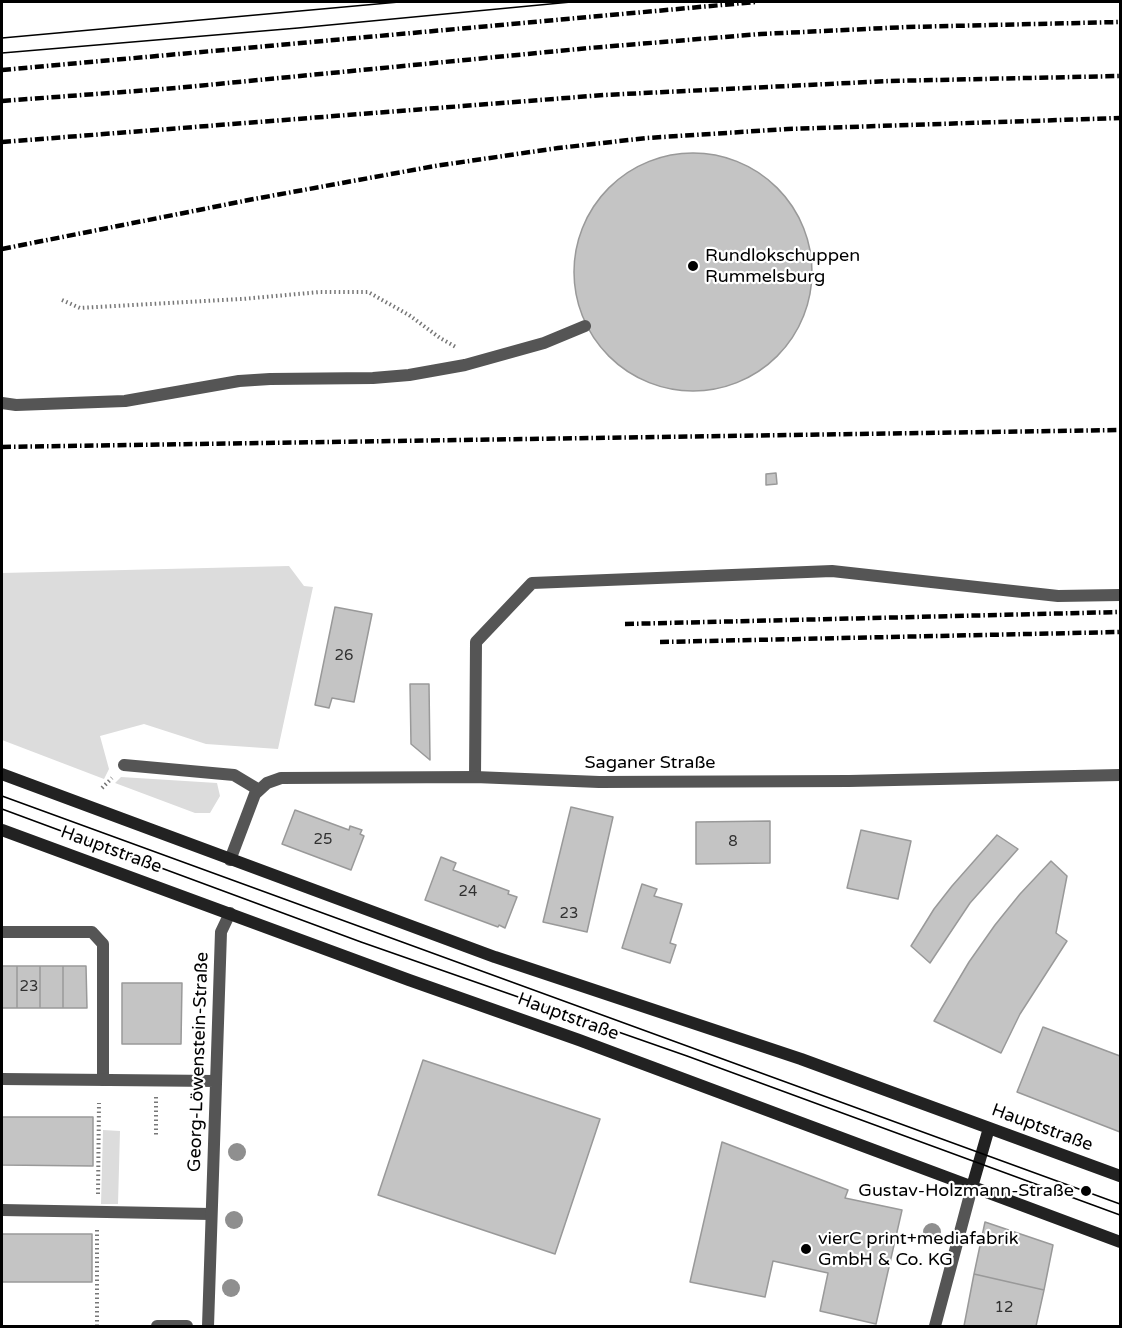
<!DOCTYPE html>
<meta charset="utf-8">
<style>
body{margin:0}
#map{position:relative;width:1122px;height:1328px;overflow:hidden;background:#fff;font-family:"Varela Round",sans-serif}
canvas{display:block}
.frame{position:absolute;inset:0;border:3px solid #000;pointer-events:none}
</style>
<div id="map">
<canvas width="1122" height="1328"></canvas>
<div class="frame"></div>
</div>
<script>
const context = document.querySelector('canvas').getContext('2d');
context.lineJoin = 'round';
function fillPath(path, color) { context.fillStyle = color; context.fill(path, 'evenodd'); }
const poly = rows => new Path2D(rows.map(r => 'M' + r).join(''));
function strokePath(path, color, width, dash) { context.strokeStyle = color; context.lineWidth = width; context.lineCap = dash ? 'butt' : 'round'; context.setLineDash(dash || []); context.stroke(path); }
function write(font, color, halo, rows, align = 'center') {
  context.font = font + ' "Varela Round",sans-serif'; context.lineWidth = 4.5; context.setLineDash([]); context.textBaseline = 'middle'; context.strokeStyle = halo; context.fillStyle = color; for (const [text, x, y, turn = 0] of rows) {
    context.save(); context.translate(x, y); context.rotate((+turn || 0) * Math.PI / 180); context.textAlign = isNaN(turn) ? turn : align; if (halo) context.strokeText(text, 0, 0); context.fillText(text, 0, 0); context.restore();
  }
}
const green = poly([
 [289,566,304,586,313,587,278,749,206,744,144,724,100,736,109,769,104,779,2,740,2,573],
 [121,777,217,783,220,796,210,813,195,813,115,783],
 [103,1130,120,1131,118,1204,101,1204]
]);
const building = poly([
 '574 272a119 119 0 1 1 238 0a119 119 0 1 1-238 0Z',
 [776,473,777,484,766,485,766,474,776,473],
 [335,607,372,614,354,702,332,698,329,708,315,705,335,607],
 [410,684,429,684,430,760,411,744,410,684],
 [571,807,613,817,587,932,543,922,571,807],
 [295,810,349,830,350,826,362,830,360,834,364,836,351,870,282,844,295,810],
 [770,821,770,863,696,864,696,822,770,821],
 [861,830,911,841,898,899,847,888,861,830],
 [997,835,1018,849,970,903,930,963,911,946,934,909,952,886,997,835],
 [441,857,456,863,453,870,509,891,508,894,517,897,505,928,499,925,498,927,425,900,441,857],
 [1051,861,1067,876,1056,933,1067,941,1020,1014,1001,1053,934,1021,969,962,995,925,1020,894,1051,861],
 [642,884,657,889,654,896,682,904,670,943,676,945,670,963,622,948,642,884],
 [2,966,17,966,17,1008,2,1008,2,966],
 [17,966,40,966,40,1008,17,1008,17,966],
 [40,966,63,966,63,1008,40,1008,40,966],
 [63,966,86,966,87,1008,63,1008,63,966],
 [122,983,182,983,181,1044,122,1044,122,983],
 [1043,1027,1120,1056,1120,1132,1017,1092,1043,1027],
 [423,1060,600,1119,555,1254,378,1195,423,1060],
 [2,1117,93,1117,93,1166,2,1165,2,1117],
 [722,1142,848,1190,845,1198,902,1210,876,1324,820,1311,828,1273,773,1261,765,1297,690,1282,722,1142],
 [985,1222,1053,1245,1044,1290,974,1274,985,1222],
 [2,1234,92,1234,92,1282,2,1282,2,1234],
 [974,1274,1044,1290,1036,1326,964,1326,974,1274]
]);
const path = poly([
 [62,300,80,308,242,299,320,292,368,292,409,315,440,338,456,347],
 [102,788,112,778],
 [156,1097,156,1135],
 [98,1194,99,1103],
 [97,1326,97,1228]
]);
const service = poly([
 [2,403,16,405,125,401,239,381,270,379,373,378,409,375,465,365,544,343,585,326],
 [124,765,234,775,259,790],
 [475,777,476,642,532,583,832,571,1058,596,1120,595],
 [2,932,92,932,103,944,103,1080],
 [2,1210,211,1214],
 [157,1326,187,1326]
]);
const minor = poly([
 [230,860,255,794,267,783,281,778,475,777,599,782,849,781,1120,775],
 [2,1079,216,1081],
 [208,1326,221,932,230,913],
 [935,1326,972,1187]
]);
const secondary = poly([
 [2,774,495,957,801,1059,1120,1176],
 [2,830,409,980,579,1040,1120,1242],
 [972,1187,989,1128]
]);
const tram = poly([
 [2,38,399,2],
 [2,53,298,28,571,2],
 [2,796,1120,1204],
 [2,809,361,942,687,1056,1120,1215]
]);
const rail = poly([
 [2,70,755,2],
 [2,101,176,88,589,48,761,34,907,27,1120,22],
 [2,142,604,95,889,81,1120,76],
 [2,249,254,199,435,166,558,148,647,138,788,129,1120,118],
 [2,447,1120,430],
 [625,624,1120,612],
 [660,642,1120,632]
]);
const trees = [
 [237,1152],
 [234,1220],
 [932,1232],
 [231,1288]
];
const markers = [
 [693,266,6,"#000"],
 [1086,1191,6,"#000"],
 [806,1249,6,"#000"]
];
const numberNames = [
 ["26",344,656],
 ["25",323,840],
 ["8",733,842],
 ["24",468,892],
 ["23",569,914],
 ["23",29,987],
 ["12",1004,1308]
];
const poiNames = [
 ["Rundlokschuppen",705,256],
 ["Rummelsburg",705,277],
 ["Gustav-Holzmann-Straße",1074,1191,"right"],
 ["vierC print+mediafabrik",818,1239],
 ["GmbH & Co. KG",818,1260]
];
const streetNames = [
 ["Saganer Straße",650,763],
 ["Hauptstraße",111,850,20],
 ["Hauptstraße",568,1017,20],
 ["Georg-Löwenstein-Straße",199,1062,-88],
 ["Hauptstraße",1042,1128,20]
];
fillPath(green, '#dcdcdc');
fillPath(building, '#c4c4c4');
strokePath(building, '#999', 1.5);
strokePath(path, '#777', 4, [1.5, 3]);
strokePath(service, '#555', 12);
strokePath(minor, '#555', 12);
strokePath(secondary, '#222', 12);
strokePath(tram, '#000', 1.5);
strokePath(rail, '#000', 4.5, [9, 3, 1.5, 3]);
context.fillStyle = '#8f8f8f';
for (const [x, y] of trees) { context.beginPath(); context.arc(x, y, 9, 0, 2 * Math.PI); context.fill(); }
for (const [x, y, r, color] of markers) { const dot = new Path2D(); dot.arc(x, y, r, 0, 2 * Math.PI); context.fillStyle = color; context.fill(dot); strokePath(dot, '#fff', 2); }
write('15px', '#313131', null, numberNames);
write('18px', '#000', '#fff', poiNames, 'left');
write('18px', '#000', '#fff', streetNames);
</script>
